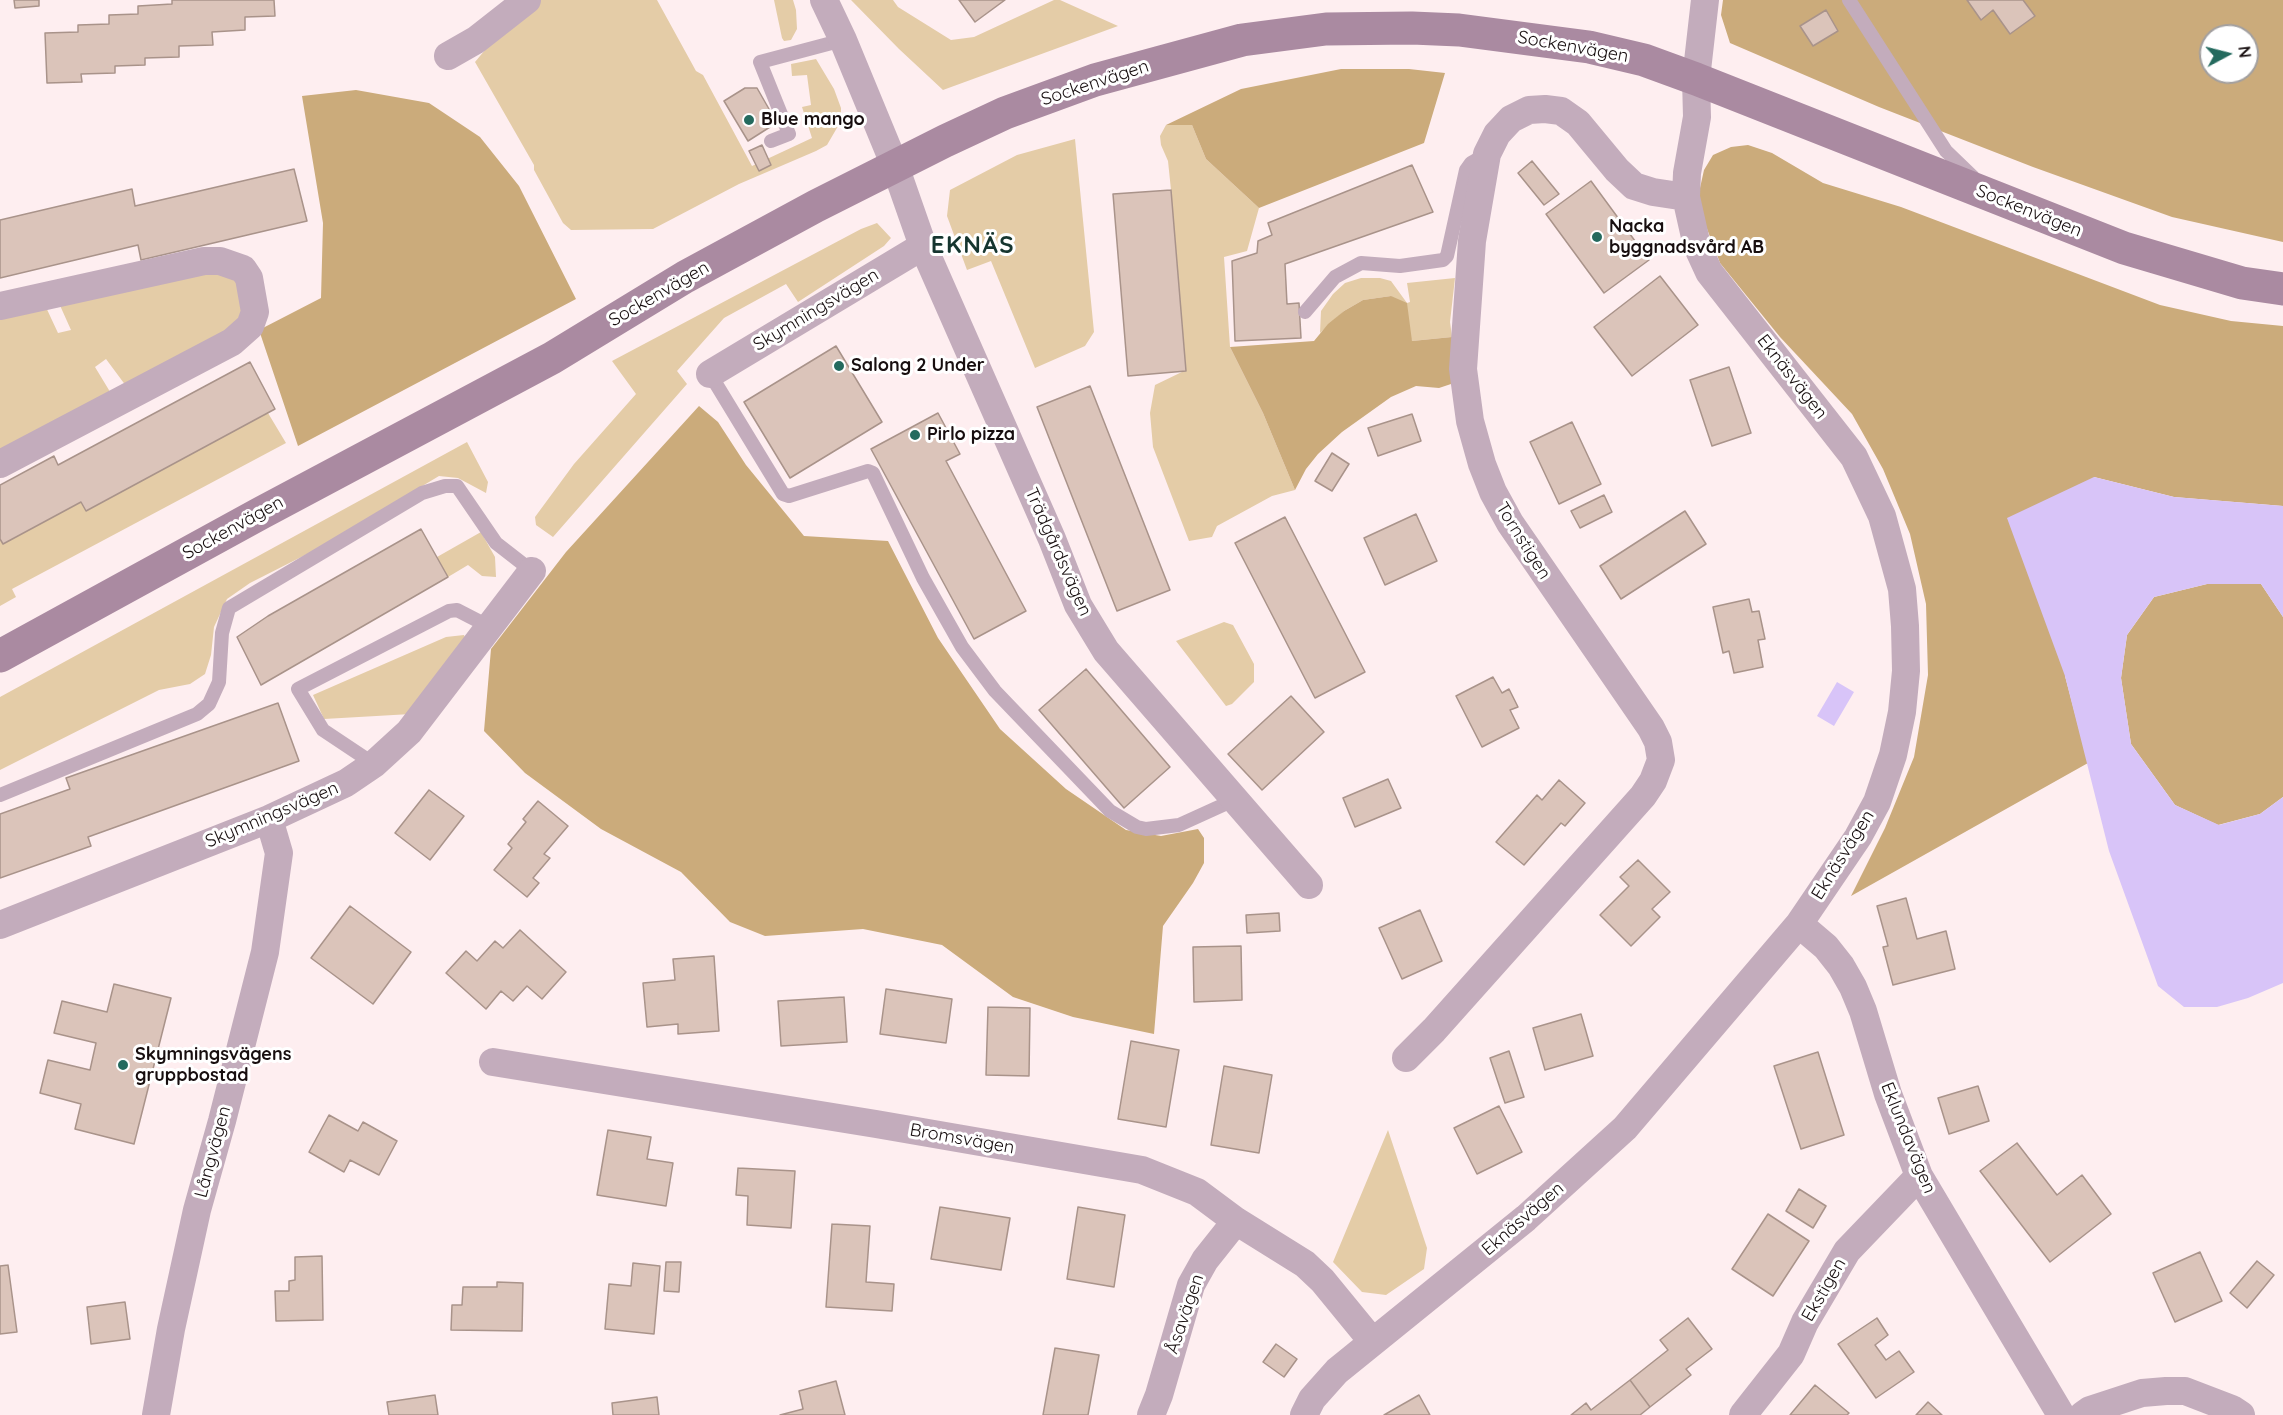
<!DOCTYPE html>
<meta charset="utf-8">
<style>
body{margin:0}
#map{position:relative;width:2283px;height:1415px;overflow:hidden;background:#feeef0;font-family:Quicksand,sans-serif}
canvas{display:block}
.north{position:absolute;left:2199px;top:24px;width:60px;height:60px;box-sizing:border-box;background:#fff;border:2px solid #a29f9f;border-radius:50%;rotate:83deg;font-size:16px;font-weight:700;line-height:24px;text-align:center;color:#170e0f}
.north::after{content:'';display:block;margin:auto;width:21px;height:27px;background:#246a5e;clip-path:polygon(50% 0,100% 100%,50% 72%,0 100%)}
</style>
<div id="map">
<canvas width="2283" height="1415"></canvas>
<div class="north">N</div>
</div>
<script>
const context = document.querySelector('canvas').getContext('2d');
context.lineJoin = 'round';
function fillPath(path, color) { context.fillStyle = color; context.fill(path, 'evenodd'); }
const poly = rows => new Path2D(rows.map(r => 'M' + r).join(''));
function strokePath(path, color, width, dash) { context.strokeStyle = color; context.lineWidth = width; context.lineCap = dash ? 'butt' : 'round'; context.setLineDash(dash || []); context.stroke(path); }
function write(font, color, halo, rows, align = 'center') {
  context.font = font + ' Quicksand,sans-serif'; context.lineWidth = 6; context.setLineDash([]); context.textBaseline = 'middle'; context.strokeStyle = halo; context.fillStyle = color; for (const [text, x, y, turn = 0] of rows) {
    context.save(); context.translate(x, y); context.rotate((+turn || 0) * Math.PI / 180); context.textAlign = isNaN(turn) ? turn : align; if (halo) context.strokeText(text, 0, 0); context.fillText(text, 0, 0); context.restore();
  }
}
const green = poly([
 [541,0,657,0,696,71,703,75,752,166,812,138,802,107,811,105,807,75,792,76,791,64,816,59,834,89,841,108,841,121,827,145,816,151,739,184,653,229,571,230,563,223,534,170,534,165,475,62,505,26],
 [774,0,793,0,796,10,797,29,791,40,784,41,782,38],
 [851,0,893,0,898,7,951,40,974,37,1054,0,1060,0,1118,26,943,90,899,49],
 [1166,125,1192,125,1206,159,1259,208,1247,251,1224,257,1230,347,1263,413,1295,490,1272,496,1217,526,1212,537,1189,541,1153,447,1150,413,1155,385,1186,370,1171,190,1168,161,1161,145,1160,136],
 [1075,139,1094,332,1085,346,1035,368,991,261,967,270,947,216,950,190,1017,155],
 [877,223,891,238,884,246,798,302,786,284,724,318,677,371,687,384,553,537,536,525,535,517,574,464,636,394,612,361,861,229],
 [211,266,238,280,244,319,129,390,106,359,95,367,115,400,0,454,0,315,44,303,58,333,71,330,58,301],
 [1361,278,1380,278,1391,281,1407,303,1410,302,1407,283,1455,278,1450,322,1452,337,1412,341,1391,296,1363,300,1344,311,1320,333,1321,311,1333,294,1345,283],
 [268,413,286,443,12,589,16,597,0,606,0,539,3,544,81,502,86,510],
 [467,442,488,482,486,493,458,478,439,476,319,548,250,583,227,599,214,627,211,655,205,674,190,684,159,690,0,770,0,697],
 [481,532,495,557,496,577,482,576,468,565,448,577,437,557],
 [1224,622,1233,625,1254,664,1254,682,1232,704,1226,706,1176,641],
 [464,635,467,642,411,714,324,719,313,695,446,637],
 [1388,1130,1427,1248,1424,1269,1386,1295,1362,1292,1333,1262]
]);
const forest = poly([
 [1723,0,2283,0,2283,242,2172,217,2033,167,1879,107,1730,43,1721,15],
 [2211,36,2247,36,2247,72,2211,72],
 [1341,69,1409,69,1445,73,1424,143,1259,208,1206,159,1192,125,1166,125,1241,89],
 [356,90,429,103,480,137,519,186,576,299,298,446,259,330,321,298,323,223,302,96],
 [1748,145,1772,153,1823,183,1901,207,2160,305,2231,321,2283,326,2283,506,2174,497,2094,477,2065,676,2088,763,1851,896,1885,828,1914,757,1928,675,1926,604,1910,534,1883,469,1852,414,1780,337,1720,263,1704,221,1698,197,1704,170,1713,155,1731,147],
 [1391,296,1407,303,1412,341,1452,337,1454,383,1439,388,1416,386,1391,397,1342,432,1318,454,1306,469,1295,490,1263,413,1230,347,1314,341,1328,324,1344,311,1363,300],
 [699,406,718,422,746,465,804,536,888,541,938,638,1000,729,1066,789,1126,830,1161,836,1198,829,1204,838,1204,863,1193,883,1163,926,1154,1034,1073,1017,1013,997,942,945,863,929,765,936,730,922,681,872,601,829,525,773,484,731,491,649,566,552],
 [2207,584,2261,584,2283,617,2283,797,2260,814,2218,825,2175,805,2131,744,2121,678,2127,635,2154,597]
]);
const water = poly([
 [2094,477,2174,497,2283,506,2283,617,2261,584,2207,584,2154,597,2127,635,2121,678,2131,744,2175,805,2219,825,2260,814,2283,797,2283,983,2248,998,2217,1007,2184,1007,2158,986,2109,851,2065,676,2007,518],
 [1837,682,1854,692,1834,726,1817,716]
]);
const building = poly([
 [14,0,39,0,39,6,15,8,14,0],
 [172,0,274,0,275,16,245,17,245,30,212,32,213,45,179,46,179,57,145,58,145,65,115,66,115,73,81,74,82,82,47,83,45,33,78,32,78,25,109,24,109,15,138,14,138,6,172,4,172,0],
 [959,0,1005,0,975,22,959,0],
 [1967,0,2023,0,2035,16,2010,34,1993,10,1981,20,1967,0],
 [1826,10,1838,31,1813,46,1800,26,1826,10],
 [745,88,757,88,773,116,770,127,748,141,724,101,745,88],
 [762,145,771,165,759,171,749,151,762,145],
 [1532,161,1559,194,1544,205,1518,173,1532,161],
 [1412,165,1433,212,1285,264,1287,304,1299,303,1301,338,1235,341,1232,261,1257,253,1258,241,1272,235,1268,223,1412,165],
 [294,169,307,221,141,260,138,245,0,278,0,220,132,189,135,206,294,169],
 [1591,181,1649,260,1604,293,1546,214,1591,181],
 [1171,190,1186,371,1128,376,1113,194,1171,190],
 [1660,276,1698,325,1632,376,1594,327,1660,276],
 [836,346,882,422,790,478,744,402,836,346],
 [250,362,275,409,86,511,81,502,3,544,0,539,0,485,54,456,58,465,250,362],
 [1729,367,1751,433,1712,446,1690,380,1729,367],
 [1090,386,1170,590,1117,611,1037,407,1090,386],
 [938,413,960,454,946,461,1026,611,974,639,871,449,938,413],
 [1412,414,1421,441,1378,456,1368,428,1412,414],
 [1572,422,1601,484,1559,504,1530,442,1572,422],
 [1332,453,1349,464,1332,491,1315,481,1332,453],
 [1604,495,1612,512,1580,528,1571,511,1604,495],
 [1685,511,1706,544,1621,599,1600,566,1685,511],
 [1416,514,1437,561,1385,585,1364,538,1416,514],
 [1285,517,1365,672,1315,698,1235,543,1285,517],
 [421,529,448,577,261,685,237,637,268,616,421,529],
 [1749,599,1752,612,1759,611,1765,639,1758,640,1763,667,1734,673,1729,651,1723,653,1713,607,1749,599],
 [1086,669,1170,767,1124,808,1039,710,1086,669],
 [1493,677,1502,693,1509,689,1518,707,1510,710,1519,728,1482,747,1456,696,1493,677],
 [1291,696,1324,732,1262,790,1228,754,1291,696],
 [278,703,299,761,88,837,91,846,0,878,0,814,70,789,66,778,278,703],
 [1388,779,1401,808,1355,827,1343,798,1388,779],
 [1559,780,1585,803,1565,826,1561,823,1524,865,1496,842,1537,795,1542,800,1559,780],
 [429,790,464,816,430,860,395,833,429,790],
 [538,801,568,826,544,854,550,858,533,878,539,883,527,897,494,870,512,848,508,844,526,822,523,819,538,801],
 [1638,860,1670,892,1652,909,1660,917,1631,946,1600,915,1629,886,1620,877,1638,860],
 [1906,898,1917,939,1946,931,1955,969,1893,985,1883,947,1888,946,1877,906,1906,898],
 [350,906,411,952,373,1004,311,958,350,906],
 [1420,910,1442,961,1402,979,1379,928,1420,910],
 [1279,913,1280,931,1247,933,1246,915,1279,913],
 [520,930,566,972,542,999,527,986,513,1001,501,991,486,1009,446,973,466,951,477,961,495,941,503,948,520,930],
 [1241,946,1242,1000,1194,1002,1193,947,1241,946],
 [714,956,719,1031,678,1034,678,1024,647,1027,643,983,675,980,673,959,714,956],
 [114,984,171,998,134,1144,75,1129,81,1104,40,1093,48,1060,90,1070,96,1043,54,1033,62,1001,107,1012,114,984],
 [886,989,952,999,946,1043,880,1034,886,989],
 [844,997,847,1042,781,1046,778,1001,844,997],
 [988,1007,1030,1008,1029,1076,986,1075,988,1007],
 [1581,1014,1593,1056,1545,1070,1533,1028,1581,1014],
 [1131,1041,1179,1050,1166,1127,1118,1119,1131,1041],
 [1509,1051,1524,1097,1505,1103,1490,1058,1509,1051],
 [1818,1052,1844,1135,1801,1149,1774,1066,1818,1052],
 [1224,1066,1272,1075,1259,1153,1211,1145,1224,1066],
 [1978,1086,1989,1121,1949,1134,1938,1098,1978,1086],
 [1499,1106,1522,1152,1477,1174,1454,1128,1499,1106],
 [329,1115,358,1131,363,1122,397,1141,379,1175,350,1160,344,1172,309,1152,329,1115],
 [608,1130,651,1137,647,1159,673,1163,666,1206,597,1195,608,1130],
 [2017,1143,2057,1195,2082,1175,2111,1214,2050,1262,1980,1171,2017,1143],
 [738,1168,795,1171,791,1228,747,1225,748,1196,736,1195,738,1168],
 [1799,1189,1826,1206,1813,1228,1786,1211,1799,1189],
 [940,1207,1010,1218,1001,1270,931,1259,940,1207],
 [1078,1207,1125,1215,1114,1287,1067,1279,1078,1207],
 [1768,1214,1809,1241,1773,1296,1732,1269,1768,1214],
 [832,1224,870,1226,866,1282,894,1284,892,1311,826,1307,832,1224],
 [2200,1252,2222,1301,2175,1322,2153,1273,2200,1252],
 [322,1256,323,1320,276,1321,275,1291,289,1291,289,1281,295,1280,295,1257,322,1256],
 [2257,1261,2274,1275,2247,1308,2230,1293,2257,1261],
 [666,1262,681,1262,679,1292,664,1291,666,1262],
 [633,1263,660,1266,654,1334,605,1329,609,1284,631,1286,633,1263],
 [8,1265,17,1332,0,1334,0,1266,8,1265],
 [497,1282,523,1283,522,1331,451,1330,452,1305,462,1305,463,1287,497,1287,497,1282],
 [125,1302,130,1339,91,1344,87,1307,125,1302],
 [1688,1318,1712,1349,1686,1369,1691,1375,1650,1407,1630,1380,1668,1350,1660,1340,1688,1318],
 [1877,1318,1888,1335,1875,1345,1886,1360,1899,1351,1914,1372,1876,1398,1838,1344,1877,1318],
 [1276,1344,1297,1359,1284,1377,1263,1362,1276,1344],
 [1055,1348,1099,1355,1088,1415,1043,1415,1055,1348],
 [1630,1380,1650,1407,1640,1415,1571,1415,1586,1403,1591,1410,1630,1380],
 [836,1381,845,1415,780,1415,803,1409,799,1391,836,1381],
 [1815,1385,1849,1413,1847,1415,1790,1415,1815,1385],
 [435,1395,438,1415,389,1415,387,1402,435,1395],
 [1419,1395,1430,1415,1384,1415,1419,1395],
 [657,1397,659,1415,613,1415,612,1403,657,1397],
 [1928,1402,1942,1415,1916,1415,1928,1402]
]);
const lane = poly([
 [1849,0,1946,151,1973,177],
 [771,141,789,134,760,62,843,40],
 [1305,312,1335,277,1361,263,1400,266,1443,260,1447,256,1466,170,1471,163,1485,155],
 [710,374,783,494,789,496,868,471,873,473,923,578,962,647,995,691,1110,811,1137,827,1146,829,1179,825,1234,800],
 [374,764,323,730,298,689,449,611,457,610,490,627],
 [0,795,197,714,209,704,219,682,222,633,229,608,422,493,445,486,457,486,496,543,532,571]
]);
const street = poly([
 [824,0,843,40,895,166,923,246,1052,539,1078,605,1106,651,1309,885],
 [448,56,476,40,527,0],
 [0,306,204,261,220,261,243,269,249,278,255,312,250,326,232,342,0,464],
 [710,374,923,246],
 [1799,924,1826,947,1841,966,1853,987,1863,1011,1888,1094,1919,1176,2061,1415],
 [0,925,269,819,346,783,374,764,409,732,532,571],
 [1406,1058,1434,1030,1643,796,1653,781,1661,760,1658,742,1651,728,1510,523,1493,492,1482,464,1470,421,1463,369,1472,241,1487,154,1497,134,1511,119,1529,110,1545,109,1561,111,1578,123,1617,170,1634,186,1653,192,1686,197],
 [493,1062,876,1124,1142,1170,1197,1192,1236,1221,1305,1264,1323,1281,1373,1342],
 [156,1415,171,1329,197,1210,222,1121,265,952,279,853,269,819],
 [1151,1415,1159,1395,1191,1285,1205,1260,1236,1221],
 [1304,1415,1312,1399,1337,1371,1526,1218,1625,1128,1799,924,1858,837,1877,802,1893,755,1902,712,1906,671,1905,626,1902,589,1882,516,1854,457,1709,272,1697,246,1686,197,1687,173,1697,117,1696,79,1705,0],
 [1743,1415,1791,1354,1805,1322,1847,1251,1919,1176],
 [2083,1415,2090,1410,2142,1393,2166,1391,2185,1391,2232,1409,2241,1415]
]);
const secondary = poly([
 [0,656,261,513,552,358,685,277,816,206,945,141,1005,113,1095,80,1242,40,1326,29,1412,28,1459,30,1589,47,1644,60,1696,79,2124,248,2242,283,2283,289]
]);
const markers = [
 [749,120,6,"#246a5e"],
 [1597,237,6,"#246a5e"],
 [839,366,6,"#246a5e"],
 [915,435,6,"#246a5e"],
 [123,1065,6,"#246a5e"]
];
const streetNames = [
 ["Sockenvägen",1573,47,10],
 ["Sockenvägen",1095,83,-18],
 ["Sockenvägen",2029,211,22],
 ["Sockenvägen",659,294,-30],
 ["Skymningsvägen",816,310,-31],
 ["Eknäsvägen",1792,377,52],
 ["Sockenvägen",233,528,-29],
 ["Tornstigen",1523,541,58],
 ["Trädgårdsvägen",1058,552,66],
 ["Skymningsvägen",272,815,-23],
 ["Eknäsvägen",1843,855,-58],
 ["Eklundavägen",1908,1138,68],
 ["Bromsvägen",962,1139,10],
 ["Långvägen",213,1152,-75],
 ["Eknäsvägen",1523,1219,-41],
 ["Ekstigen",1824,1290,-60],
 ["Åsavägen",1185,1314,-71]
];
const poiNames = [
 ["Blue mango",761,120],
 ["Nacka",1609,227],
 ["byggnadsvård AB",1609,248],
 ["Salong 2 Under",851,366],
 ["Pirlo pizza",927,435],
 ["Skymningsvägens",135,1055],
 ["gruppbostad",135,1076]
];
const districtNames = [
 ["EKNÄS",973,246]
];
fillPath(green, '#e4cca7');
fillPath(forest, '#cbab7b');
fillPath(water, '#d8c4f8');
fillPath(building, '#dbc4ba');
strokePath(building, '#a9938a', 1.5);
strokePath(lane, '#c3acbc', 14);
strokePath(street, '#c3acbc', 28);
strokePath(secondary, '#aa8aa1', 33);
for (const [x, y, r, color] of markers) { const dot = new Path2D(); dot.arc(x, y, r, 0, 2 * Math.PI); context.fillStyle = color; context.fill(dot); strokePath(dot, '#fff', 2); }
write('18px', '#170e0f', '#fff', streetNames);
write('bold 18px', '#170e0f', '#fff', poiNames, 'left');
context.letterSpacing = '1.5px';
write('bold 24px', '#15352f', '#fff', districtNames);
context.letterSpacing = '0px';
</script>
